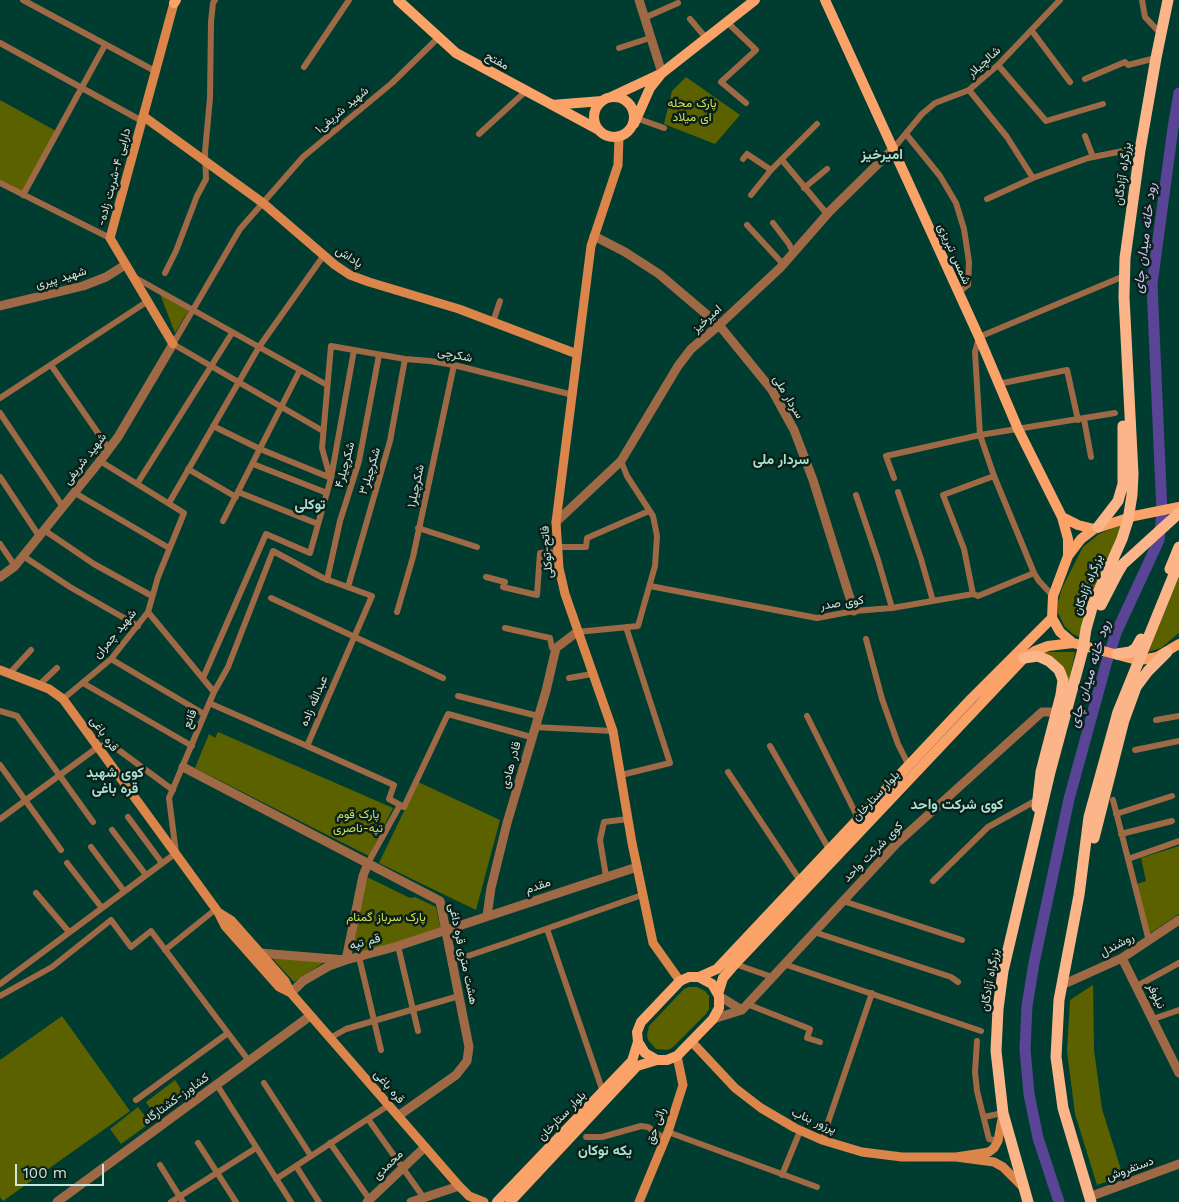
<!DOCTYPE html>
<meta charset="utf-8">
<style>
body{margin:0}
#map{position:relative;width:1179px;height:1202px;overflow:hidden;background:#003d30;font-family:"Work Sans",sans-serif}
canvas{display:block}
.scale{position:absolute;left:15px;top:1164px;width:89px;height:22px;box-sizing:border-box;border:2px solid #cce7de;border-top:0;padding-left:6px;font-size:15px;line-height:18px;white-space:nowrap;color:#cce7de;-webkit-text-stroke:4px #0a201a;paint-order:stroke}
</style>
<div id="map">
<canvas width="1179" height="1202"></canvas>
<div class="scale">100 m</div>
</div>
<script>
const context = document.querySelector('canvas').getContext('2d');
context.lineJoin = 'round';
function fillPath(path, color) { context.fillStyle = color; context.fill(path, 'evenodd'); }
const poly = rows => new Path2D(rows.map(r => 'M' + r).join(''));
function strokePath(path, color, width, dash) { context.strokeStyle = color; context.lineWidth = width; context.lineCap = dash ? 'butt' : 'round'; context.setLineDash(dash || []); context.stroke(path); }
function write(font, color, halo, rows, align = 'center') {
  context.font = font + ' "Work Sans",Vazirmatn,sans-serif'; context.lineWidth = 5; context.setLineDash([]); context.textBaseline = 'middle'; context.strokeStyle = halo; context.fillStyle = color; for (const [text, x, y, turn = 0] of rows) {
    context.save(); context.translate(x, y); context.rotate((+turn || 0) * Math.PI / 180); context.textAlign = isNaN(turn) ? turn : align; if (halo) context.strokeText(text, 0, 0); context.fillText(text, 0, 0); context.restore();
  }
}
const green = poly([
 [686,77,740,115,715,144,664,124,672,91],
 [0,100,56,131,23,192,0,180],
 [160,294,189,310,175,333],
 [1124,524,1081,638,1073,634,1065,627,1058,613,1058,603,1062,588,1083,547,1099,534],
 [1179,577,1179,633,1161,648,1148,652],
 [1043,652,1075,652,1068,687,1054,658],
 [218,732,393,808,369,856,195,768,209,734,215,738],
 [418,782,500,820,476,910,379,863],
 [1179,846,1179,914,1149,934,1137,884,1146,881,1141,858],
 [367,877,410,898,415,897,436,907,440,926,447,929,356,954,352,943],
 [272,958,326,961,294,982],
 [1093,985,1094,1050,1102,1109,1123,1176,1097,1185,1075,1114,1067,1051,1070,1000],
 [689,987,697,987,705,991,709,996,709,1009,706,1014,672,1048,667,1050,656,1049,648,1040,647,1035,649,1026,684,989],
 [62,1016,130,1111,3,1201,0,1197,0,1060],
 [175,1080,185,1096,155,1116,146,1102],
 [138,1107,150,1123,121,1144,110,1129]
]);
const river = poly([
 [1059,1202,1038,1138,1029,1094,1025,1049,1027,1006,1034,963,1069,799,1106,664,1116,633,1159,540,1162,513,1152,284,1173,128,1179,93]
]);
const minor = poly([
 [23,0,155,71],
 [1142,0,1145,17,1161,34],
 [644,18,678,3],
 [690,19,706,38],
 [727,22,756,50,721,82,746,103],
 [1032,31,1070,82],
 [0,43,142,121],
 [619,48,650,38],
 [998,65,1046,121,1103,104],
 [304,67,349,0],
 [1085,79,1125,62,1128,65,1156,58],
 [969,90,1007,137,1033,178],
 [636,118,664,128],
 [479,134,526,91],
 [906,134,940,176,956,203,964,229,969,262,968,285,958,293],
 [1085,136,1093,157],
 [893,149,922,114,935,103,969,90,998,65,1060,0],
 [743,159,747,154,771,170,817,124],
 [782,160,827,214],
 [0,183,110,238],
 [804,188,827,169],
 [23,195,105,45],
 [751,195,771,170],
 [987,199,1033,178,1088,158,1123,151,1140,150],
 [773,223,789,244,793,252],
 [747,225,783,264],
 [165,273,176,251,197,196,206,179,205,152,210,98,211,22,213,3,215,0],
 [134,277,327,385],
 [493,322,500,301],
 [51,365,109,449],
 [998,384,1067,370,1078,420],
 [0,398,148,301],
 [0,413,63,507],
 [1084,419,1091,457],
 [213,426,260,449,331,478],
 [323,431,173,344,240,229,303,157,392,83,438,38],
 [253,464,327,493],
 [188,469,236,497],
 [0,477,39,536],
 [330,477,322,448,331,346,405,359,430,361,454,365,573,395],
 [894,478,886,456,980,435,1115,413],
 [137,484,232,333],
 [238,492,318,524],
 [898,492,921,559,933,601],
 [75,493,169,548],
 [856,495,878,560,892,608],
 [169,503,259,347,324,255],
 [223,521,300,370],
 [418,528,477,547],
 [44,530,94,564,152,596],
 [0,544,15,566],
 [557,547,586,547,587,538,649,511],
 [23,556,70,587,138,626],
 [486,577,505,582,503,587,537,595,540,553,558,552],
 [327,580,340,521,359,461,379,355],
 [650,586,817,618,854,611,892,608,973,594,978,596,1034,573],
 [348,587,390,441,405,359],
 [973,594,964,549,943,495,994,476],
 [1053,596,1039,581,1034,573,994,476,980,435,975,352,979,337,1124,276],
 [271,598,443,678],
 [148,612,214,692],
 [397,612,413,557,454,365],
 [505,628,550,638,552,648,556,648],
 [577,632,638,626,655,566,657,536,653,516,627,476,621,461],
 [866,639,882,699,898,744,909,766],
 [111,659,204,714],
 [9,674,31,650],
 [203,678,266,534,310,553,331,478,354,350],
 [569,678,592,674],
 [83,683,192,746],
 [39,685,57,668],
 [458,696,538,716],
 [63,699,111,659,148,612,158,577,184,513,100,461],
 [0,711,17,716,93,822],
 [807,716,859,820],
 [1156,720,1179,716],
 [534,727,613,731],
 [307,746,394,785,389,799,404,807,448,714,531,737],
 [770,746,830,851],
 [1135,750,1179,741],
 [0,765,61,850],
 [728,772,801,882],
 [621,775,670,763,626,627],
 [1113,800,1149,941],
 [1116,814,1172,796],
 [128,817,162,863],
 [0,819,98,747,109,743,173,790],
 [112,830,146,875],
 [1121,834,1172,821],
 [91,847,124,891],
 [1128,859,1179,841],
 [67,863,102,908],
 [368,863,400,805],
 [606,876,600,840,604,822,628,819],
 [933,881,988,827,1037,800],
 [36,893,69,932],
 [843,901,962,940],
 [547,929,603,1092],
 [814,932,951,977,958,982],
 [398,946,418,1031],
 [165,950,216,909],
 [359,957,381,1050],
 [453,961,509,942,642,895],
 [735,964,772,977],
 [784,964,981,1031],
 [0,984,176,853,169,798,214,692,228,667,273,551,323,578,372,596,307,746,209,703],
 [1137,986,1179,963],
 [0,996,52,967,111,920,131,947,151,931,249,1061],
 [747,1004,810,1029,807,1038,820,1042],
 [1153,1019,1179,1010],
 [330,1038,346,1029,459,996],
 [977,1041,975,1072,977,1091,989,1139,998,1141],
 [264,1083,311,1156],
 [217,1085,291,1202],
 [136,1100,228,1033],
 [984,1117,1003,1113],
 [368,1119,424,1198],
 [668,1132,817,1187],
 [586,1137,602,1137,641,1126,648,1127,665,1139],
 [822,1140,872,993],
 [198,1143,236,1202],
 [330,1143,370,1200],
 [160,1165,183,1202],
 [296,1166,319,1202],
 [782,1175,800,1131],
 [276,1179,389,1105],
 [171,1202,256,1148]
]);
const tertiary = poly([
 [639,0,662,73],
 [594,236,625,252,659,274,719,325,772,390,794,430,813,480,854,611],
 [0,306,83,286,106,277,125,265],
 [556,522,621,461,678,366,691,349,718,326,780,268,830,211,893,149],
 [0,577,15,566,100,461,118,437,173,344],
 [183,767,440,901,469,1047,467,1061,456,1075,398,1116],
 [368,863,363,876,346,960,398,946,637,867],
 [487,916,491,888,507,823,546,691,556,648,577,632],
 [260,953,346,960,329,966,303,981,291,993],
 [1122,958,1179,1073],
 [1062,985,1122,958,1179,920],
 [742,1010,897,843,1042,712,1057,712],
 [713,1019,742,1010,719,996],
 [1089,1197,1179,1164],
 [57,1202,310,1016],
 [367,1202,425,1147],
 [411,1202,459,1186]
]);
const secondary = poly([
 [143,116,263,203,335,265,350,275,369,282,459,309,577,354],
 [619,137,618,165,591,246,556,522,559,568,565,594,613,731,632,843,653,943,680,981],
 [173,344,110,238,174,3],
 [0,670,49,689,63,699,218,912,225,926,279,987,291,993,285,981,231,920,218,912],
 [291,993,459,1186,469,1196,484,1202],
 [691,1041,735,1088,761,1108,795,1128,822,1140,862,1152,902,1157,956,1157],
 [1003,1113,998,1141,994,1148,989,1152,956,1157,994,1162,1003,1167,1023,1187],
 [639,1202,668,1132,683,1085,677,1056]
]);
const primary = poly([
 [398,0,456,53,599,130],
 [825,0,979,337,1018,429,1062,517,1068,539,1068,556],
 [174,3,176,0],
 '594 117a20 20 0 1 1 40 0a20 20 0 1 1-40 0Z',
 [611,97,658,75],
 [552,105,602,101],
 [634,124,650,88,662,73,755,0],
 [1062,517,1078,525,1094,529],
 [1073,643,1060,632,1052,618,1053,596,1068,556,1081,539,1094,529,1134,516,1179,507],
 [689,977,699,977,712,984,719,996,719,1008,713,1019,677,1056,667,1060,657,1060,645,1053,638,1042,637,1032,641,1022,680,981,689,977],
 [699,977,717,969,971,699,1052,618],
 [718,994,723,978,735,964,1024,658,1035,651,1048,646,1073,643,1137,660,1147,659,1157,657,1179,644],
 [497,1202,632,1061,638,1042],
 [510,1202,637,1066,657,1060]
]);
const trunk = poly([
 [1098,527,1118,501,1123,484,1123,426],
 [1170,569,1179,547],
 [1101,605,1117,574,1123,564,1179,513],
 [1117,654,1130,652,1136,648,1141,639],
 [1024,658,1038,656,1049,661,1059,670,1063,680,1061,695,1041,772,1037,807],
 [1094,838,1124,720,1136,687,1148,671,1167,652],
 [1028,1202,1003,1113,996,1051,998,1009,1003,971,1050,772,1083,649,1086,629,1093,604,1122,539,1128,520,1132,495,1133,474,1124,297,1125,258,1140,150,1156,58,1168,0],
 [1091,1202,1063,1108,1056,1057,1059,1000,1079,895,1089,817,1118,712,1179,562]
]);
const streetNames = [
 ["مفتح",497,61,29],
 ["شالچیلار",984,62,-42],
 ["شهید شریفی۱",342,110,-40],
 ["بزرگراه آزادگان",1123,174,-82],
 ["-دارایی ۴-شربت زاده",114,177,-75],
 ["شمس تبریزی",954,254,66],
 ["پاداش",349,257,33],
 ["شهید پیری",61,278,-16],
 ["امیرخیز",707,319,-42],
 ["شکرچی",455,355,12],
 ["سردار ملی",788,397,59],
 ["شهید شریفى",85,459,-52],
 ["شکرچیلر۴",345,465,-75],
 ["شکرچیلر۳",370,471,-73],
 ["شکرچیلر۱",416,486,-78],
 ["فاتح-توکلی",547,552,-95],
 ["بزرگراه آزادگان",1088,585,-69],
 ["کوی صدر",842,603,-8],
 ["شهید چمران",115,634,-50],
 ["عبدالله زاده",314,701,-67],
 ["قانع",190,719,-68],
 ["قره باغی",104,734,54],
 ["قادر هادی",511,765,-75],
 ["بلوار ستارخان",876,796,-47],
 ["کوی شرکت واحد",873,852,-45],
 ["مقدم",538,886,-19],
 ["قم تپه",365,942,-15],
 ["روشندل",1117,945,-28],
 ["هشت متری قره داغی",463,954,78],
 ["بزرگراه آزادگان",990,980,-80],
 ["نیلوفر",1156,996,64],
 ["قره باغی",389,1087,49],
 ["کشاورز-کشتارگاه",176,1099,-36],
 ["بلوار ستارخان",562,1116,-46],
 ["پرزور بناب",814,1121,23],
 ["راثی حق",656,1126,-71],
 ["محمدی",388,1165,-44],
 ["دستفروش",1130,1169,-20]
];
const parkNames = [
 ["پارک محله",692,103],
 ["ای میلاد",692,117],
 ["پارک قوم",358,814],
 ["تپه-ناصری",358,828],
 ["پارک سرباز گمنام",386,917]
];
const neighbourhoodNames = [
 ["امیرخیز",882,155],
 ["سردار ملی",781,460],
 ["توکلی",310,505],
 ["کوی شهید",115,773],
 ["قره باغی",115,789],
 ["کوی شرکت واحد",957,805],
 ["یکه توکان",605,1151]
];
const waterNames = [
 ["رود خانه میدان چای",1145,238,-83],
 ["رود خانه میدان چای",1090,674,-73]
];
fillPath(green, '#5c6100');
strokePath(river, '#5a4496', 11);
strokePath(minor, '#9f6946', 6);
strokePath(tertiary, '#9f6946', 9);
strokePath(secondary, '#db854b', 9);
strokePath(primary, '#fba268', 10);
strokePath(trunk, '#fcb588', 11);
write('12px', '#cce7de', '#0a201a', streetNames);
write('12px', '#d7e056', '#0a201a', parkNames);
write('bold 14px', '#aae1cf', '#0a201a', neighbourhoodNames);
write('italic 14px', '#c9c1ef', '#0a201a', waterNames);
</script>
